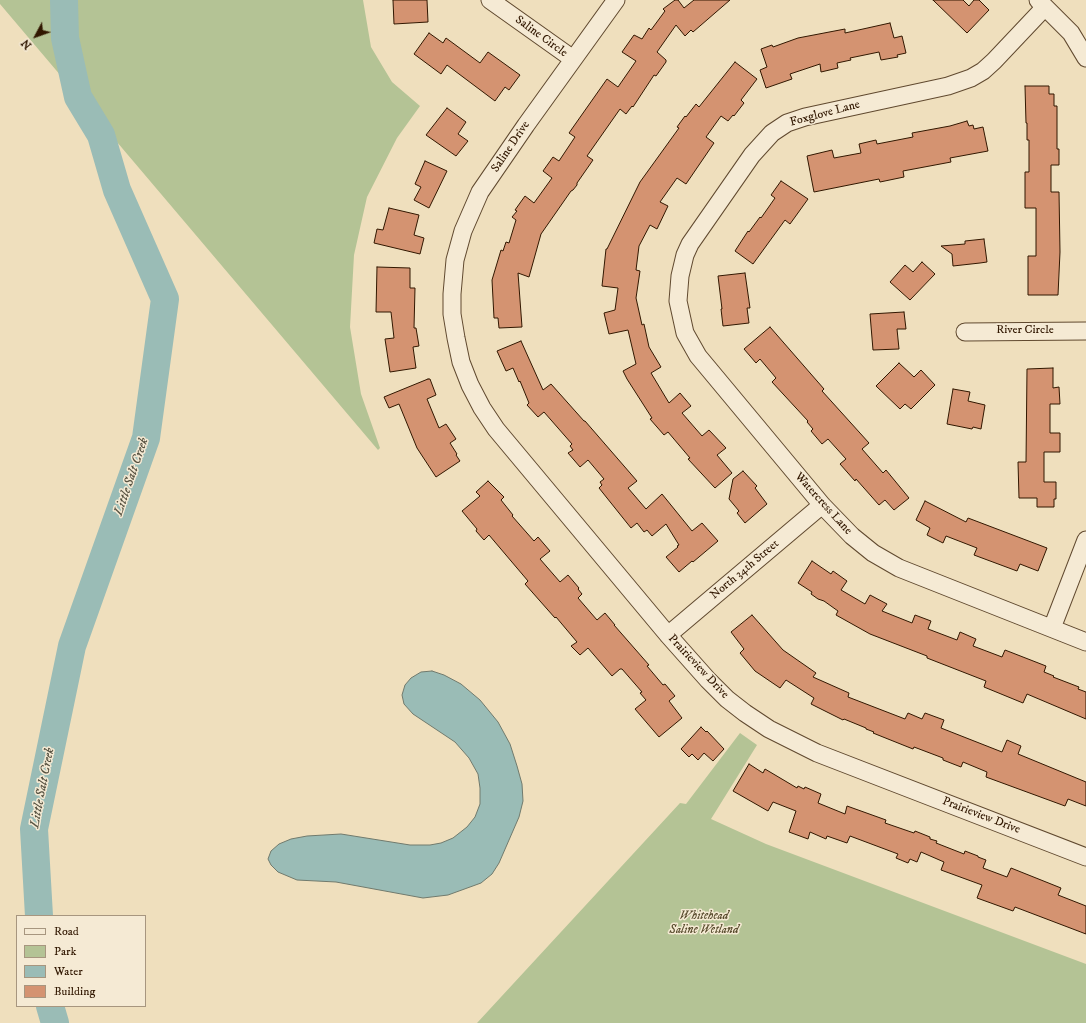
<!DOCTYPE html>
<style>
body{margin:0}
#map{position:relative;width:1086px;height:1023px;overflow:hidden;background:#efdfbd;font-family:"IM FELL DW Pica",serif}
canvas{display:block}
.legend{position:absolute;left:16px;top:915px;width:130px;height:92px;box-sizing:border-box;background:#f5ead4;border:1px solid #a7967f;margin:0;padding:5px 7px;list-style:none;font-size:12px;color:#311700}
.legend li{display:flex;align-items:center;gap:8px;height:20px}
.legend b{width:20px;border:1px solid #a7967f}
.north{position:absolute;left:16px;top:16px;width:40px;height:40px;-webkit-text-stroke:3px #f5ead4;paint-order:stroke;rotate:229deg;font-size:11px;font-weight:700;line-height:16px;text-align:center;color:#311700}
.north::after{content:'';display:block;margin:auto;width:14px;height:18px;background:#311700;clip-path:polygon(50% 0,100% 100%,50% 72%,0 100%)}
</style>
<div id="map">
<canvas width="1086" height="1023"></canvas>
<ul class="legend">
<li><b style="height:5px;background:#f5ead4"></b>Road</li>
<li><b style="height:11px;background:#b4c395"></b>Park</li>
<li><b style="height:11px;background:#9abcb6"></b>Water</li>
<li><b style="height:11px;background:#d49371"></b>Building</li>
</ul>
<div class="north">N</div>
</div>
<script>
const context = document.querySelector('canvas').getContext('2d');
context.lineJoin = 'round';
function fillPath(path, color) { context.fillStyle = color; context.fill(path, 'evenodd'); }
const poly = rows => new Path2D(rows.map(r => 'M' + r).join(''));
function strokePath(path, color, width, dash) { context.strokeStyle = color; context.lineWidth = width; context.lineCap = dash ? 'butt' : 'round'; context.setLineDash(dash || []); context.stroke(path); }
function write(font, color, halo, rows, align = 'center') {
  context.font = font + ' "IM FELL DW Pica",serif'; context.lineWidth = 3; context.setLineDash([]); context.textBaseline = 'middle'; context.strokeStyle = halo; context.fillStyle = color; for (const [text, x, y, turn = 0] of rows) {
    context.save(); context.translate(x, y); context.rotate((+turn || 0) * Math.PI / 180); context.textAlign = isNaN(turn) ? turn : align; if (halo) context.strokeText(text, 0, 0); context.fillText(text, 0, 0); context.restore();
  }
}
const green = poly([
 [0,0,363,0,371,47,392,82,420,106,397,138,367,197,354,255,350,327,361,394,380,448,378,450,0,4],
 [740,733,757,745,711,819,766,844,1086,964,1086,1023,477,1023,680,803,686,804]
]);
const water = poly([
 [432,671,444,675,461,684,480,700,498,722,510,744,517,766,522,784,523,801,519,817,499,863,492,874,481,883,448,895,423,898,336,882,297,880,278,872,271,865,268,859,271,851,279,844,291,839,307,836,341,834,410,845,430,845,441,843,453,838,467,827,475,817,480,804,480,788,478,774,469,758,455,742,413,714,404,704,402,695,405,685,411,678,421,672,432,671]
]);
const river = poly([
 [39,916,34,829,72,646,146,438,165,299,117,190,101,135,78,97,65,38,64,0],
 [50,1006,55,1023]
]);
const building = poly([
 [393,0,427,0,428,22,394,24,393,0],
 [675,0,678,0,684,8,694,0,730,0,693,32,691,30,685,36,676,25,657,52,666,60,666,62,656,76,654,75,633,107,632,106,626,114,620,109,587,156,593,160,577,183,577,185,573,190,571,191,541,234,529,277,518,273,522,327,499,328,498,318,494,318,492,280,501,250,503,251,506,242,509,243,516,220,512,217,517,211,515,210,525,196,534,203,552,178,543,171,553,157,559,161,575,137,569,133,607,79,618,87,636,61,622,52,634,35,642,39,649,28,651,30,665,11,663,9,675,0],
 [933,0,963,0,969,6,974,0,979,0,989,10,967,33,933,0],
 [890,23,894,38,902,36,906,53,897,55,898,57,881,60,879,52,850,58,851,60,837,63,838,68,821,72,820,64,790,74,792,79,766,88,760,70,767,67,761,49,772,45,773,47,798,38,845,29,845,33,890,23],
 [429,33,443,43,446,38,480,63,488,52,520,75,509,90,505,87,495,101,447,65,441,74,414,54,429,33],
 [735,62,757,79,741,100,744,103,734,116,733,115,728,121,721,116,706,137,714,143,686,184,677,178,660,202,668,206,657,229,650,225,639,246,636,270,640,271,636,298,642,325,644,324,649,347,661,367,651,373,669,403,680,393,691,406,682,413,702,436,709,430,726,448,717,455,732,473,715,488,688,459,690,458,668,432,664,435,650,419,652,418,627,379,623,371,636,364,628,330,609,334,604,313,615,310,618,288,602,286,606,249,607,249,640,182,679,128,677,127,685,116,686,117,696,104,699,107,735,62],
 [1025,86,1049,86,1049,94,1054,94,1054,106,1057,106,1057,149,1059,149,1059,165,1051,165,1051,192,1059,192,1060,252,1058,295,1028,295,1028,256,1036,256,1036,208,1025,208,1025,172,1029,172,1029,140,1027,140,1027,123,1026,123,1025,86],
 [447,108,466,122,458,134,468,141,456,156,426,135,447,108],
 [967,121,969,126,973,125,974,129,983,127,988,151,950,158,951,162,903,171,904,177,880,182,879,179,814,192,807,156,832,150,834,158,861,153,859,144,876,140,877,144,913,137,912,133,950,126,967,121],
 [425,161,447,171,429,208,414,200,421,187,415,184,425,161],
 [781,181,808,199,790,224,785,220,753,264,735,251,748,231,749,232,760,217,761,218,775,198,771,195,781,181],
 [389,208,419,215,414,235,424,238,420,254,374,243,377,229,383,230,389,208],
 [984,239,987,262,980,263,953,266,952,254,941,246,965,244,965,241,984,239],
 [922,262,935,274,910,300,890,282,905,265,913,272,922,262],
 [377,267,410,268,410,288,415,288,414,328,416,328,419,346,413,347,416,368,390,372,385,339,394,338,391,312,376,312,377,267],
 [745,273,750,308,747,308,749,323,723,326,721,309,722,309,718,276,745,273],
 [904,312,906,329,897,329,899,349,873,350,870,314,904,312],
 [770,327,824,389,822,391,869,443,862,449,883,473,886,470,909,498,894,510,885,500,879,505,856,479,855,481,840,464,846,459,828,439,822,444,811,431,813,429,807,422,808,421,772,382,776,378,760,359,756,363,744,349,770,327],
 [521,341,543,390,551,384,584,421,585,421,637,481,628,488,646,509,662,494,692,531,702,523,718,541,693,562,692,561,679,572,666,557,678,547,677,546,679,545,666,524,652,536,647,530,644,532,637,523,631,528,599,488,602,485,600,482,604,479,588,460,580,467,568,453,573,450,570,446,572,444,544,412,538,417,527,405,529,403,520,381,519,382,513,368,506,371,497,351,521,341],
 [899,363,914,377,921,370,935,385,911,409,905,404,900,409,876,386,899,363],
 [1053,368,1053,388,1059,387,1060,404,1050,404,1050,433,1060,433,1060,452,1044,452,1044,482,1056,482,1056,499,1054,499,1054,507,1037,507,1037,498,1019,498,1018,462,1026,462,1027,369,1053,368],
 [428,379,430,379,436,395,427,399,439,428,446,424,456,439,450,443,457,454,456,455,460,461,436,477,417,448,399,404,389,408,384,397,428,379],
 [953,389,970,392,968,401,985,405,981,429,973,427,972,429,947,424,953,389],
 [743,471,757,486,755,488,767,504,745,523,737,513,739,511,729,499,733,479,743,471],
 [488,481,504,497,501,500,513,515,512,516,534,541,538,537,550,551,540,559,560,582,568,575,579,588,578,589,582,594,578,598,597,620,605,613,615,625,614,625,649,665,647,666,663,685,665,684,675,696,669,701,682,718,659,737,635,709,646,700,640,693,642,692,622,669,620,669,612,676,588,648,580,655,571,646,577,642,556,617,555,618,525,584,528,581,489,535,484,540,476,531,477,529,462,511,480,496,476,492,488,481],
 [925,501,966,522,968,518,1047,548,1038,571,1020,564,1017,571,974,555,977,548,946,536,943,543,927,535,930,528,916,520,925,501],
 [812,561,831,574,833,571,847,581,841,590,865,604,870,595,887,604,882,611,912,623,915,615,931,621,928,629,957,640,960,632,976,639,973,646,1002,657,1005,650,1046,666,1044,672,1054,676,1053,677,1079,687,1078,689,1086,692,1086,719,1027,694,1023,703,984,687,986,681,927,658,927,656,870,634,836,615,838,611,824,601,818,599,811,594,812,592,798,583,812,561],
 [752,615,783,650,816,673,813,677,849,693,848,697,905,719,908,713,922,719,925,713,944,720,941,728,1002,752,1007,740,1021,746,1018,754,1086,782,1086,806,1068,799,1065,806,986,777,987,772,963,762,961,767,943,760,943,758,914,747,913,749,873,733,874,732,866,729,866,728,844,719,843,720,811,704,814,698,786,680,780,688,755,671,740,653,744,649,731,632,752,615],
 [701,727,706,732,707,731,724,749,713,761,704,753,698,760,692,754,689,757,681,749,701,727],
 [749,764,763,773,765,769,797,788,798,786,804,789,805,787,821,794,818,803,845,814,847,806,886,820,885,823,914,833,915,831,930,837,930,839,937,841,936,843,964,854,965,851,978,856,978,857,986,860,983,868,1007,877,1011,868,1061,888,1058,895,1086,906,1086,934,1015,907,1013,911,977,898,982,885,941,870,944,862,921,852,917,862,910,859,908,863,896,858,898,854,850,836,847,843,827,836,826,839,810,832,808,839,789,832,796,811,773,802,768,811,733,791,749,764]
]);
const minor = poly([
 [490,0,573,59],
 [616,0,526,125,480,192,463,231,455,260,452,294,452,314,456,338,461,362,470,385,482,408,496,429,668,635,708,680,727,699,745,713,769,729,817,753,1086,857],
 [1038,0,1071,33,1086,58],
 [1045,7,994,61,983,71,971,78,948,86,805,117,787,123,772,133,752,155,690,244,685,255,680,276,678,301,685,333,698,356,822,505,852,536,873,553,899,568,1086,642],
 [965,332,1086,331],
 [1052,628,1086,540],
 [668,635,822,505]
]);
const streetNames = [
 ["Saline Circle",541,37,36],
 ["Foxglove Lane",825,114,-15],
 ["Saline Drive",511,147,-56],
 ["River Circle",1025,331],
 ["Watercress Lane",823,504,48],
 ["North 34th Street",745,570,-40],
 ["Prairieview Drive",698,667,47],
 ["Prairieview Drive",981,816,21]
];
const parkNames = [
 ["Whitehead",704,917],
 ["Saline Wetland",704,931]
];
const waterNames = [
 ["Little Salt Creek",132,477,-71],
 ["Little Salt Creek",43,788,-79]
];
fillPath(green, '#b4c395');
fillPath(water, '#9abcb6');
strokePath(water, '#707a6d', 1);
strokePath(river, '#9abcb6', 28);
fillPath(building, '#d49371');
strokePath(building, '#311700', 1);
strokePath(minor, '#60492f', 19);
strokePath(minor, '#f5ead4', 17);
write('12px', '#311700', '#f5ead4', streetNames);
write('italic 12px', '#584b2d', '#f5ead4', parkNames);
write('italic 13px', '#565140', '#f5ead4', waterNames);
</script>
